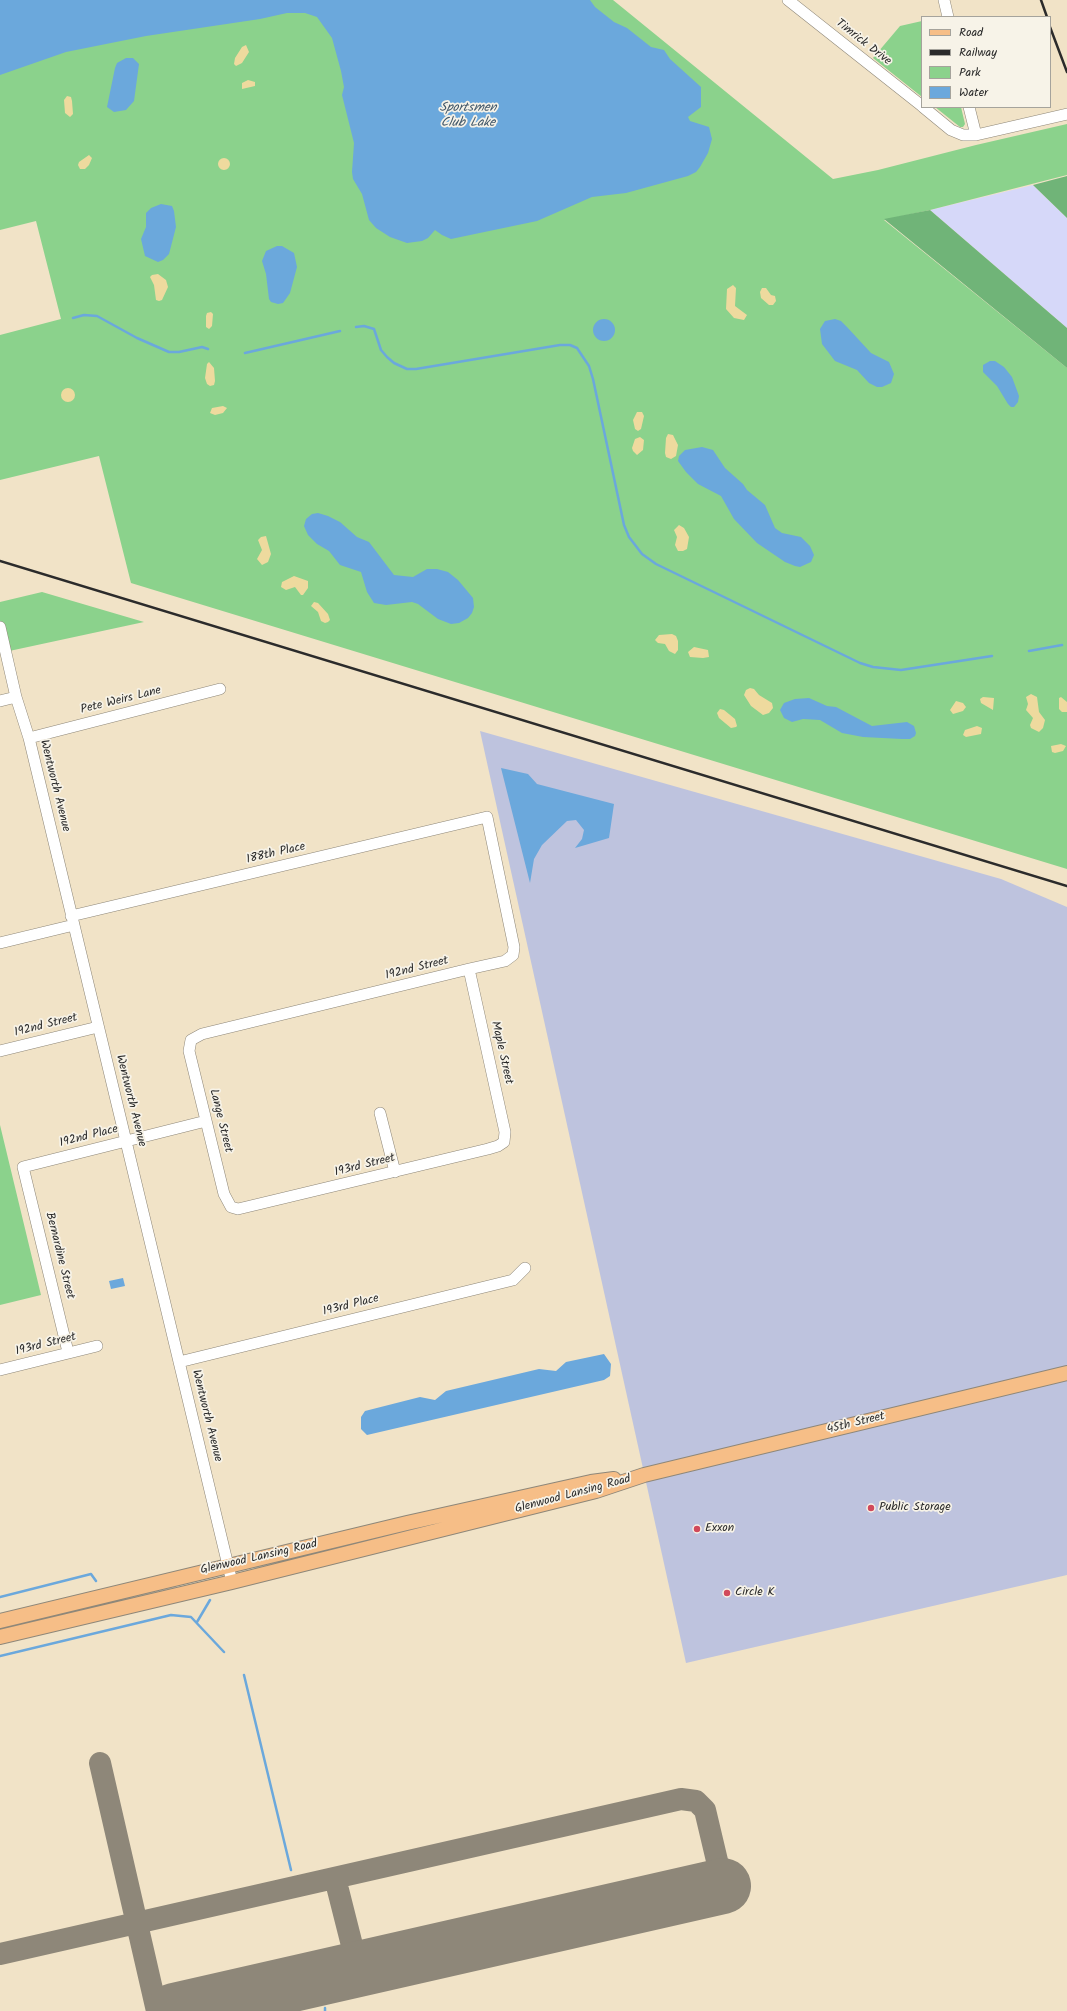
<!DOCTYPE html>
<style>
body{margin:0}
#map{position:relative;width:1067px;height:2011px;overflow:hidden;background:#f1e3c7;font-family:Kalam,sans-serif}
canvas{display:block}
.legend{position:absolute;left:921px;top:16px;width:130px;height:92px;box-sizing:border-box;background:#f7f3e8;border:1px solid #a5a39c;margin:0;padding:5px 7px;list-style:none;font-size:12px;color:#2b2b2b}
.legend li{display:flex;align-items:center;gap:8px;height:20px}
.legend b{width:20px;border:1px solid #a5a39c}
</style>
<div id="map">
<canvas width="1067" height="2011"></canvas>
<ul class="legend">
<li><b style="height:5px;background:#f6be87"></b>Road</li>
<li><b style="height:5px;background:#2b2b2b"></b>Railway</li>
<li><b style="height:11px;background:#8bd28c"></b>Park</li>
<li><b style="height:11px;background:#6ba8dc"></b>Water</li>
</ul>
</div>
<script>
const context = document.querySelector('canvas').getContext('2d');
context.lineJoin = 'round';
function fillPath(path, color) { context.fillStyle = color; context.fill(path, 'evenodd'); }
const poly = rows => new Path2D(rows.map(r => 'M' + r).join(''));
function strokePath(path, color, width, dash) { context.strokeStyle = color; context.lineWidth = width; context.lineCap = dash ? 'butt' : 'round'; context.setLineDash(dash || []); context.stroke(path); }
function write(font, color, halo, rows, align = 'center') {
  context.font = font + ' Kalam,sans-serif'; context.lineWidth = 3.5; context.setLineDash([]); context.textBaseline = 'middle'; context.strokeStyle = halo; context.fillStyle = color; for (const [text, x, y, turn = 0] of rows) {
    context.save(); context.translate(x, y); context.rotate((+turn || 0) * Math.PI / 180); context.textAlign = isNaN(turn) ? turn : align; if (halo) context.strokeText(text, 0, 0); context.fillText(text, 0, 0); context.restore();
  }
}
const built = poly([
 [1033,185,1067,218,1067,328,930,210]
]);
const industrial = poly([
 [480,731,1001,879,1067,907,1067,1575,686,1663]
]);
const green = poly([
 [0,0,613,0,833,179,878,170,976,145,1067,124,1067,175,930,210,884,220,1067,368,1067,869,131,583,99,456,0,480,0,335,61,319,36,221,0,230],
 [922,21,922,97,873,58,900,26],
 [935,107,961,107,965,124,963,127,960,127],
 [42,592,144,622,0,653,0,602],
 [0,1125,41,1295,0,1305]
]);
const forest = poly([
 [1067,176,1067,218,1033,185],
 [930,210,1067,328,1067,368,884,219]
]);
const sand = poly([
 [246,45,249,52,242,63,236,66,234,64,235,58,242,47],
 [248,80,255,82,255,86,242,89,242,83],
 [67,96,71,97,72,101,73,114,70,117,65,113,64,100],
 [89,155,92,158,89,165,85,169,80,169,78,165,79,162],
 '218 164a6 6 0 1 1 12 0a6 6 0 1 1-12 0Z',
 [158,274,166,280,168,287,162,300,159,301,156,300,154,285,150,277,152,275],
 [733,285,736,288,735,306,747,315,744,320,734,318,726,309,727,289],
 [762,288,766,288,771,295,775,296,776,301,773,305,769,305,761,298,760,292],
 [211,312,213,314,212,326,209,329,206,327,206,316,207,313],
 [209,362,214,368,215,381,214,385,210,386,207,384,205,378,207,364],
 '61 395a7 7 0 1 1 14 0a7 7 0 1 1-14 0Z',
 [223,406,227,408,223,413,215,415,210,413,212,408],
 [637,412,642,412,644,416,641,429,638,431,635,429,633,420],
 [668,434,673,435,678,445,676,456,671,459,666,457,665,453,666,438],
 [640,437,644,440,643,450,637,455,633,451,632,448,635,439],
 [679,525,684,528,689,537,687,549,683,551,678,551,675,545,677,537,674,530],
 [266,536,271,554,268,562,262,565,257,559,262,550,258,540,261,537],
 [294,576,308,581,308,588,303,595,301,595,295,587,286,590,281,587,282,582],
 [314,602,318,603,328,614,330,620,328,622,325,623,321,621,318,612,311,606],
 [672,634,676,636,678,641,678,650,675,654,669,651,665,644,658,643,655,640,659,635],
 [694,647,708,650,709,657,703,658,690,657,688,652],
 [750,688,754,689,759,695,772,703,773,708,769,713,763,715,751,706,744,695,746,690],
 [1031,694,1037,697,1039,712,1045,720,1043,728,1039,732,1031,728,1030,725,1033,718,1026,710,1028,704,1026,697],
 [983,697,994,698,993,710,981,703,980,699],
 [1061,697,1067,702,1067,712,1062,712,1059,709,1059,698],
 [956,701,963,703,966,707,963,711,953,714,950,710],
 [720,709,724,710,735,719,737,726,736,727,731,728,719,718,717,713],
 [977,726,982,728,981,734,966,737,963,735,965,730],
 [1061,744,1066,746,1063,751,1055,753,1052,752,1051,746]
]);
const water = poly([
 [0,0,590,0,595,7,614,22,627,28,651,47,664,50,670,59,701,87,701,107,688,117,690,121,709,127,712,139,708,153,700,167,696,172,688,176,626,193,592,197,537,221,451,239,442,235,435,230,428,238,422,241,407,243,390,237,376,228,369,220,362,194,353,179,352,172,354,143,342,95,344,87,341,71,332,38,317,17,305,13,287,13,260,19,146,36,66,52,0,75],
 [126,58,133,58,139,64,134,101,126,110,114,112,107,107,115,68,117,63],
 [161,204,172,206,174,211,176,227,169,254,163,260,158,262,145,256,141,239,146,227,146,213,151,208],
 [277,246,282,246,294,253,297,267,290,293,283,303,278,304,271,302,269,299,266,274,262,261,266,251],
 '593 330a11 11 0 1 1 22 0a11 11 0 1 1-22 0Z',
 [835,319,841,321,847,327,871,353,889,362,894,374,891,383,882,387,877,387,869,383,857,370,835,361,822,344,820,329,825,321],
 [990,361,995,361,1004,367,1012,377,1019,396,1018,402,1014,407,1011,407,1008,404,997,386,983,372,983,365],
 [702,447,713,450,725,468,743,484,747,490,765,505,775,528,782,533,801,537,810,546,814,555,811,562,800,567,795,566,785,562,757,543,734,519,721,496,698,484,686,472,678,461,679,456,685,450],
 [318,513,328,516,340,522,357,537,369,542,394,575,413,577,427,569,437,569,448,572,458,580,473,598,474,607,472,613,468,618,459,623,451,624,438,619,418,604,412,602,386,605,374,603,367,592,361,572,340,565,329,551,317,544,308,535,304,526,306,519,312,514],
 [809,698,827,706,836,707,872,726,907,722,914,726,916,733,915,736,910,739,902,739,863,737,842,733,820,720,803,719,792,722,784,718,780,710,784,703,795,699],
 [501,768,528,774,537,784,614,804,609,838,575,848,582,839,584,830,576,820,567,821,542,845,534,859,530,883],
 [123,1278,125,1286,111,1289,109,1281],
 [604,1354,611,1364,610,1376,604,1380,367,1435,361,1429,361,1417,365,1411,420,1397,435,1400,446,1391,539,1369,556,1371,566,1362]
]);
const stream = poly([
 [73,318,84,315,97,316,137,338,169,352,179,352,202,347,208,349],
 [356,327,364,326,374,329,381,350,387,357,394,363,407,369,416,369,560,345,570,345,577,348,589,366,593,379,624,525,629,537,642,554,656,564,860,663,873,667,901,670,992,656],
 [245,353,340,331],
 [1029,651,1062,645],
 [0,1597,91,1574,96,1581],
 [197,1622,210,1600],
 [0,1656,171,1615,191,1617,224,1652],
 [244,1675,291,1870],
 [325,2008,325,2011]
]);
const taxiway = poly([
 [100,1763,157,2011],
 [335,1878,358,1969],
 [0,1954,681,1799,696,1801,705,1810,723,1886]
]);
const runway = poly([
 [174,2011,723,1886]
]);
const minor = poly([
 [788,0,922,106],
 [944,0,948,17],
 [923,107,951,130,963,135,976,135,1067,114],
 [969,107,976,135],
 [0,627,16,697,29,738,232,1582],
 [0,701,16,697],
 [29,738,220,689],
 [71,916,487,817,514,947,513,955,505,961,469,969,202,1034,191,1040,189,1051,224,1194,231,1207,238,1209,488,1149,498,1146,504,1142,505,1132,469,969],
 [0,943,74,925],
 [0,1051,98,1027],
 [380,1113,395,1172],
 [68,1352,23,1167,206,1121],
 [179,1362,513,1280,525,1268],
 [0,1370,97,1346]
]);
const major = poly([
 [0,1621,407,1523,591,1482,614,1479],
 [0,1637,232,1582,596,1491,644,1475,1067,1373]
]);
const rail = poly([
 [1041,0,1047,17],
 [1050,27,1067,72],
 [0,561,1067,886]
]);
const markers = [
 [871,1508,4,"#d1495b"],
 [697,1529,4,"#d1495b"],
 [727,1593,4,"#d1495b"]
];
const streetNames = [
 ["Timrick Drive",863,43,38],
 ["Pete Weirs Lane",121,701,-14],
 ["Wentworth Avenue",54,786,76],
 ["188th Place",276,854,-13],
 ["192nd Street",417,969,-14],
 ["192nd Street",46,1026,-14],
 ["Maple Street",501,1053,77],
 ["Wentworth Avenue",130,1101,76],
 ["Lange Street",220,1121,76],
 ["192nd Place",89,1137,-14],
 ["193rd Street",365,1166,-14],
 ["Bernardine Street",59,1256,76],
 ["193rd Place",351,1306,-14],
 ["193rd Street",46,1345,-14],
 ["Wentworth Avenue",206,1416,76],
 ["45th Street",856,1424,-14],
 ["Glenwood Lansing Road",573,1495,-15],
 ["Glenwood Lansing Road",259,1558,-13]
];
const poiNames = [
 ["Public Storage",879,1508],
 ["Exxon",705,1529],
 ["Circle K",735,1593]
];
const waterNames = [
 ["Sportsmen",468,109],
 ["Club Lake",468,124]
];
fillPath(built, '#d6d8f9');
fillPath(industrial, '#bec3de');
fillPath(green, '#8bd28c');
fillPath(forest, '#70b478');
fillPath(sand, '#eeda9e');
fillPath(water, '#6ba8dc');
strokePath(stream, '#6ba8dc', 2.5);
strokePath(taxiway, '#8e8779', 22);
strokePath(runway, '#8e8779', 56);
strokePath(minor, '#8e8779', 12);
strokePath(major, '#8e8779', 16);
strokePath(minor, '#fff', 11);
strokePath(major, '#f6be87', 14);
strokePath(rail, '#2b2b2b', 2.5);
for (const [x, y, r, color] of markers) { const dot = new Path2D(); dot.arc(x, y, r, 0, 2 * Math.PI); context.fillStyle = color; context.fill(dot); strokePath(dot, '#f7f3e8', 1.5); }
write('12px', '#2b2b2b', '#f7f3e8', streetNames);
write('12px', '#2b2b2b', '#f7f3e8', poiNames, 'left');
write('italic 13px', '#415769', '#f7f3e8', waterNames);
</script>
